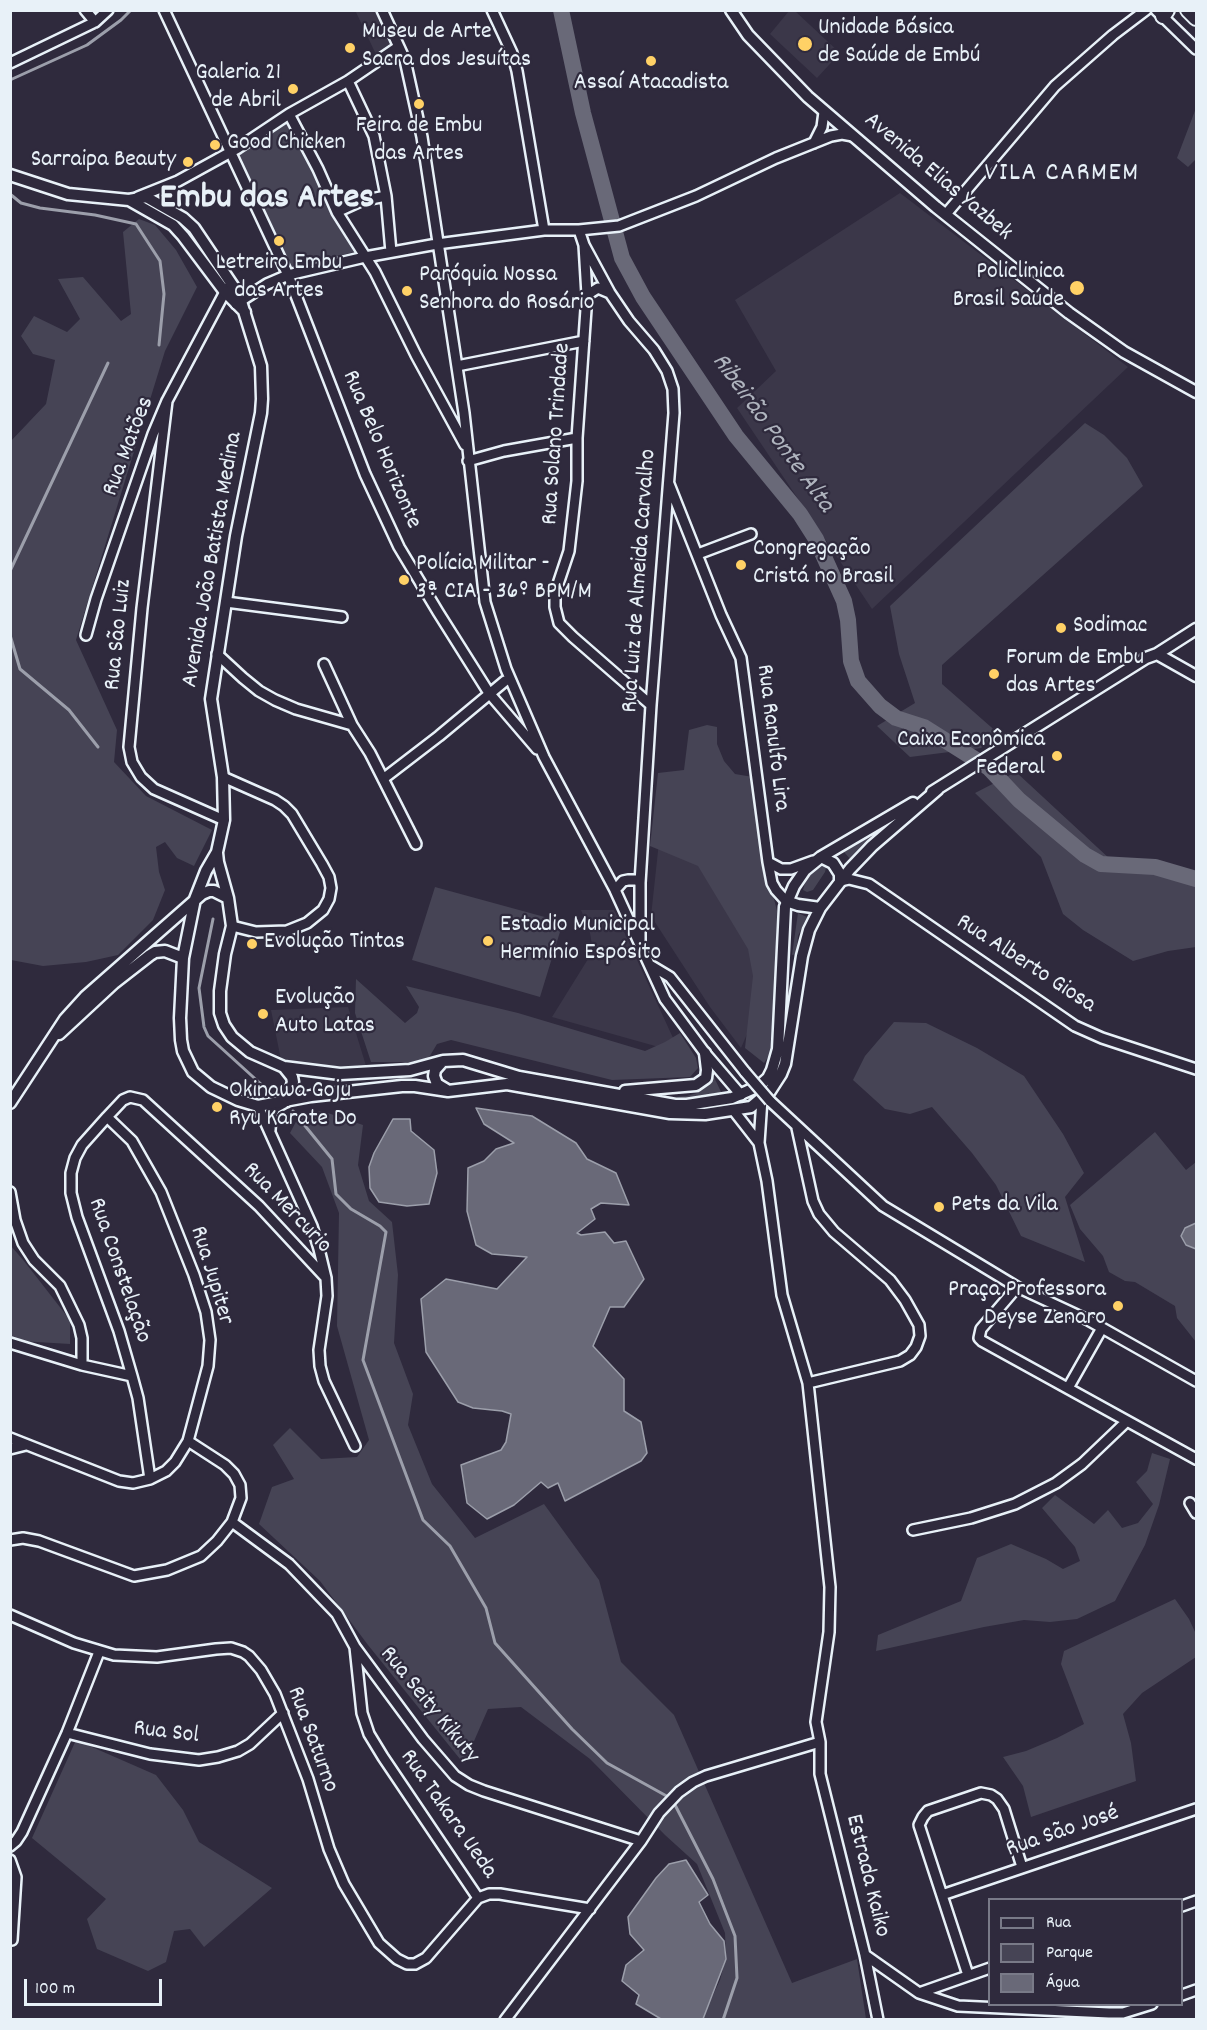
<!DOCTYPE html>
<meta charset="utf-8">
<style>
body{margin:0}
#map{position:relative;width:1207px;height:2030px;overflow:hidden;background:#2f2a3d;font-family:Dekko,sans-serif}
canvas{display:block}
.frame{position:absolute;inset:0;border:12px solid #e8f1f8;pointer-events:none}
.legend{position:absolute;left:988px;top:1898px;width:195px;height:108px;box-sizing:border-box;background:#2f2a3d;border:2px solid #797a88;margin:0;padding:8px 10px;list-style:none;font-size:18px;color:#e8f1f8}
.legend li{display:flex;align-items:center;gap:12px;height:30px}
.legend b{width:30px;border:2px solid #797a88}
.scale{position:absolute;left:24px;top:1979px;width:138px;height:27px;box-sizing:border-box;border:3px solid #e8f1f8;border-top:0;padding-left:8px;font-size:18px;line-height:21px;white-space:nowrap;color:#e8f1f8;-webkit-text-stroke:4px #2f2a3d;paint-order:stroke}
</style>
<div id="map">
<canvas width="1207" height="2030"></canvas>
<div class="frame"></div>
<ul class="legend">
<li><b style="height:8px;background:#2f2a3d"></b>Rua</li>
<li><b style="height:16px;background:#464455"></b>Parque</li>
<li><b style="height:16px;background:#696978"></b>Água</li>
</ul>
<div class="scale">100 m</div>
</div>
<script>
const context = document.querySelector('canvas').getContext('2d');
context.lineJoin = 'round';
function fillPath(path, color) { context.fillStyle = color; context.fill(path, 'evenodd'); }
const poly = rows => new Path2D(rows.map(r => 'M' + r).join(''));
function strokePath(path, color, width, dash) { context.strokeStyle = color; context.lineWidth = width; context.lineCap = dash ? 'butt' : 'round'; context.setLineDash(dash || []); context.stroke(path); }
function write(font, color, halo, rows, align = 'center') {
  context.font = font + ' Dekko,sans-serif'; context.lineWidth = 4.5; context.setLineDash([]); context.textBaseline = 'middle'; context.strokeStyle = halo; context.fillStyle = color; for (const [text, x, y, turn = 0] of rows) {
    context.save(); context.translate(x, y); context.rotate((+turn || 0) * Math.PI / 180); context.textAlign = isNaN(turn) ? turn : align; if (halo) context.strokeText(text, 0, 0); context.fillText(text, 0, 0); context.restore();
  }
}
const built = poly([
 [355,10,387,11,409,57,381,65],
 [789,11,795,11,840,53,817,78,770,34],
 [900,193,1128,367,872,609,737,408,776,371,735,300],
 [662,814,734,900,763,997,741,1048,710,1007,651,916],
 [581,910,614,910,680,1053,552,1017,593,951,590,933],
 [348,1007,367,1069,328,1072,281,1060,271,1010]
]);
const green = poly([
 [1196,108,1196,159,1188,167,1177,158],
 [289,119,354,252,290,268,234,154],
 [139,219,155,225,176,250,197,287,165,351,76,640,117,730,114,762,146,796,212,830,194,866,177,858,165,842,156,847,159,872,165,890,153,920,118,955,86,962,43,966,11,960,10,442,46,404,55,360,33,354,21,336,34,316,67,332,80,319,58,279,83,277,121,321,131,314,123,232],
 [1085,423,1104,435,1127,458,1143,486,942,665,942,684,999,734,981,748,910,757,877,726,915,703,899,654,890,606],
 [707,725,717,727,717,744,724,761,735,774,753,777,762,850,777,911,774,1049,764,1063,745,1048,753,976,748,949,698,866,650,846,658,773,684,770,689,730],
 [1016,772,1111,860,1196,886,1196,947,1168,951,1133,961,1083,930,1063,914,1041,857,975,793],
 [878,829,851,860,844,852],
 [824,862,827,863,825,872,813,890,807,892,803,890,806,879,818,865],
 [435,887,563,922,540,997,412,960],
 [798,913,807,917,798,936,796,954,792,955],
 [356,979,405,1023,417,1013,419,1007,406,986,518,1013,645,1051,665,1042,680,1033,696,1058,698,1068,690,1077,612,1080,451,1040,437,1044,428,1059,411,1062,371,1062,355,1013],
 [894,1022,926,1023,977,1048,1024,1076,1063,1134,1084,1173,1065,1197,1085,1262,1021,1236,996,1185,972,1153,932,1107,910,1114,885,1109,853,1080,865,1056],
 [712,1073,722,1094,687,1099,658,1094,675,1097,687,1096,697,1093,707,1085],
 [322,1111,363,1125,358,1165,369,1201,392,1222,398,1275,394,1343,413,1394,408,1425,432,1484,475,1538,544,1504,599,1580,621,1662,674,1715,792,1983,857,1959,866,2019,702,2019,720,1980,726,1958,725,1933,697,1864,665,1835,590,1759,521,1707,488,1709,464,1764,368,1645,320,1581,259,1524,272,1487,294,1479,273,1445,290,1428,321,1459,357,1457,369,1440,337,1326,339,1213,322,1167,290,1133,300,1114],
 [1155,1132,1186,1170,1196,1162,1196,1342,1177,1318,1175,1306,1135,1282,1125,1281,1109,1272,1103,1256,1080,1229,1070,1205],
 [11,1246,24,1261,70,1320,70,1344,20,1341,11,1337],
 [1152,1453,1170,1459,1159,1505,1145,1545,1115,1601,1077,1619,1050,1622,1024,1620,984,1627,876,1651,878,1635,961,1601,977,1558,1011,1544,1046,1559,1063,1569,1080,1561,1075,1547,1042,1508,1055,1495,1094,1524,1108,1510,1122,1528,1138,1523,1153,1504,1136,1482,1147,1471],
 [1175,1599,1189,1619,1196,1634,1196,1657,1142,1693,1123,1714,1131,1743,1136,1781,1031,1817,1023,1786,1003,1757,1026,1751,1057,1738,1084,1724,1061,1664,1064,1651],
 [76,1740,156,1775,183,1810,199,1842,272,1888,204,1947,190,1929,174,1931,166,1962,148,1971,97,1949,87,1919,106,1899,32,1838]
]);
const water = poly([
 [476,1108,532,1116,576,1143,587,1159,616,1173,629,1205,601,1203,591,1209,595,1219,577,1233,581,1235,605,1232,614,1243,626,1241,644,1279,624,1307,610,1307,593,1346,624,1379,624,1411,641,1422,647,1453,641,1461,565,1501,558,1483,548,1488,541,1482,514,1505,487,1519,467,1503,461,1465,501,1450,506,1442,511,1414,502,1411,473,1408,458,1402,426,1352,421,1299,446,1279,497,1289,527,1257,492,1254,476,1245,467,1211,468,1168,484,1161,496,1149,514,1143,484,1124,476,1108],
 [393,1119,410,1119,411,1131,434,1150,437,1173,429,1204,407,1206,379,1202,370,1188,369,1167,374,1153,393,1119],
 [1196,1223,1196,1249,1186,1245,1181,1236,1185,1228,1196,1223],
 [686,1860,708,1895,699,1902,710,1924,724,1941,726,1959,703,2019,661,2019,636,2004,639,1995,622,1981,626,1965,644,1950,630,1934,628,1917,656,1878,669,1864,686,1860]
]);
const stream = poly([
 [10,80,87,45,121,20,131,10],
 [10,194,21,203,40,208,95,215,136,224,160,261,164,294,159,345],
 [10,571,108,363],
 [10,635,20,669,69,710,98,747],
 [213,919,199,988,204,1027,208,1036,262,1085],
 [293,1111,332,1159,336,1194,351,1209,380,1226,386,1232,363,1360,423,1520,450,1546,486,1608,495,1643,572,1729,607,1763,672,1799,713,1879,735,1936,737,1978,723,2020]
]);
const river = poly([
 [561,10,583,113,622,258,643,297,736,436,800,514,816,539,844,601,848,620,851,661,858,681,880,706,896,718,924,727,989,768,1019,800,1085,855,1101,864,1155,867,1196,879]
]);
const minor = poly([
 [85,10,95,22],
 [164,10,288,275,365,474,399,547,438,612,489,693,537,749],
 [382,10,405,60,422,137,464,413,485,602,506,669,544,757,615,890,665,999,705,1053,741,1095],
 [492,10,512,53,517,71,544,230],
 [1156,10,1196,49],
 [10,63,95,22,108,10],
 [348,81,374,136,386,196,391,252],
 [289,114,318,169,337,212,375,272,416,355,465,445],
 [814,143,822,127,824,112],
 [138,197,178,181,238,148,289,114,348,81,398,47],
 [337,212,361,201,386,196],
 [946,214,1055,86,1113,35,1146,10],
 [579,230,584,245,587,295,577,438,577,481,569,551,555,593,555,607,559,623,573,637,651,705],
 [584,245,610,293,629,321,654,350,667,371,673,389,674,413,651,705,640,883,640,941],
 [587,295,598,288,610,293],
 [236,304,267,284,288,275,365,257,437,244,544,230,579,230,619,226,696,196,776,158,831,136,842,134,853,136],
 [457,366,584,341],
 [167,401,142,608,129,747,132,762,141,777,154,789,224,820],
 [468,461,504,451,577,438],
 [669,484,721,615,741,658,768,862,772,883,776,890,786,901],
 [698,554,751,534],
 [226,602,342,617],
 [86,635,96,599,153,434,167,401,227,288],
 [217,654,243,678,259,691,275,700,296,709,352,725],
 [324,664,352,725,370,753,416,844],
 [223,777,275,800,284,806,292,814,322,864,329,877,331,888,329,899,323,910,307,923,287,931,256,932,232,926],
 [383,779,439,736,505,681],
 [768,862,781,869,791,869,813,861],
 [840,881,849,879,869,884,1075,1026,1102,1038,1196,1069],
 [615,890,623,881,628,880,637,880,640,883],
 [650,965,670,977,745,1072],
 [762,1099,759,1143,767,1181,782,1295,808,1383,830,1587,829,1632,816,1722,820,1742,820,1774,865,1955,878,2020],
 [770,1101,883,1206,1017,1287,1088,1320,1196,1381],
 [258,1106,312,1226,319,1249,326,1278,327,1296,319,1350,320,1366,324,1381,355,1446],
 [734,1111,759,1143],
 [797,1128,813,1201,819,1214,834,1232,890,1280,905,1300,919,1325,920,1336,916,1347,910,1355,900,1361,808,1383],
 [270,1130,271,1116,275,1108,284,1103],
 [10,1192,15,1220,23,1243,34,1260,60,1286,79,1325,82,1338,82,1365],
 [1017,1287,981,1329,979,1338,982,1341,1196,1459],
 [10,1343,82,1365,132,1376],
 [1068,1388,1102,1328],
 [10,1438,119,1481,133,1483,150,1479,166,1471,175,1462,188,1441,208,1366,210,1340,206,1312,194,1275,161,1192,132,1141,107,1117],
 [10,1449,26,1445],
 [150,1479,138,1398,132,1376,119,1331,77,1217,71,1193,71,1173,75,1158,82,1145,107,1117,123,1100,130,1097,143,1100,259,1206,326,1278],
 [1190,1503,1196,1513],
 [232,1522,289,1564,337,1614,355,1647,423,1739,455,1776,469,1785,484,1791,641,1841],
 [913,1530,971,1518,1015,1504,1056,1483,1082,1464,1126,1422],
 [10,1540,23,1538,39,1541,134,1576,167,1570,201,1556,217,1541,232,1522,241,1498,240,1485,234,1474,225,1465,188,1441],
 [10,1615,74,1643,114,1655,157,1657,216,1649,231,1648,243,1652,249,1656,261,1670,275,1694,308,1779,329,1849,344,1884,379,1943,397,1959,407,1964,415,1964,426,1958,478,1898,489,1894,500,1894,590,1909],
 [355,1647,362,1713,369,1734,383,1757,478,1898],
 [67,1733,150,1754,199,1760,218,1757,238,1751,250,1744,283,1713],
 [10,1846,16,1841,22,1832,67,1733,99,1652],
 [10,1860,16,1877,12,1940],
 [942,1895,1196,1809],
 [1182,1906,1196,1901],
 [865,1955,919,1993,958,2006,1109,2013,1123,2013,1152,2004],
 [968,1975,919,1825,923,1817,928,1811,981,1793,991,1795,997,1799,1004,1809,1022,1867],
 [919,1993,990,1968],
 [1182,1995,1196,1990],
 [505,2020,641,1841,659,1813,679,1792,693,1782,706,1776,820,1742]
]);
const major = poly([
 [731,10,748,35,808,97,936,207,1069,313,1124,352,1196,392],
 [10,175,68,194,129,200,146,197,183,218,194,228,239,295,261,366,262,399,261,413,236,536,211,699,223,777,224,820,217,852,206,871,195,899,183,958,180,1018,181,1040,183,1051,193,1072,211,1087,238,1100,258,1106,311,1096,402,1086,415,1086,448,1091,507,1084,670,1113,705,1114,751,1107,770,1091,781,1074,785,1064,802,956,809,930,820,908,850,869,872,846,938,789],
 [129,200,173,225,183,236,225,292,245,312],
 [1157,654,1196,676],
 [932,792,1146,658,1157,654,1196,629],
 [217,853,218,862,228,898,232,926,225,954,220,991,220,1013,224,1025,232,1037,250,1052,284,1067,340,1074,410,1070,443,1061,463,1060,519,1077,675,1105,687,1105,732,1098,759,1086,768,1078,772,1070,778,1049,785,907,794,886,805,870,821,857,913,803],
 [821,857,833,863,840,874,840,881],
 [786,901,798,905,820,908],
 [59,1034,114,983,150,955,155,952,165,951,183,958],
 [443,1061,435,1070,434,1076,437,1084,447,1090],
 [284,1067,292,1077,293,1082,287,1101],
 [625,1091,696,1085,706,1078,707,1070,705,1053],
 [10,1103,65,1019,85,997,202,894,209,891,214,891,228,898]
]);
const highway = poly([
 [1188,10,1196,18],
 [1163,16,1167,10]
]);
const minorBridge = poly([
 [745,1072,770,1101]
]);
const markers = [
 [805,44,8,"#ffd166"],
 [350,48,6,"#ffd166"],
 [651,61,6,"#ffd166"],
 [293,89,6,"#ffd166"],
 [419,104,6,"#ffd166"],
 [215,145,6,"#ffd166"],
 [188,162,6,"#ffd166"],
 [279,241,6,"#ffd166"],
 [1077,288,8,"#ffd166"],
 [407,291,6,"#ffd166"],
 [741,565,6,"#ffd166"],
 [404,580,6,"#ffd166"],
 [1061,628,6,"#ffd166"],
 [994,674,6,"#ffd166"],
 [1057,756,6,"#ffd166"],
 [488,941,6,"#ffd166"],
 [252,944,6,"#ffd166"],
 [263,1014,6,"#ffd166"],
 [217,1107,6,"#ffd166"],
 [939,1207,6,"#ffd166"],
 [1118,1306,6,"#ffd166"]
];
const poiNames = [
 ["Unidade Básica",818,30],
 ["de Saúde de Embú",818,58],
 ["Museu de Arte",362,34],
 ["Sacra dos Jesuítas",362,62],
 ["Galeria 21",281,75,"right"],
 ["de Abril",281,103,"right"],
 ["Assaí Atacadista",651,85,"center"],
 ["Feira de Embu",419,128,"center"],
 ["das Artes",419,156,"center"],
 ["Good Chicken",227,145],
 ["Sarraipa Beauty",176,162,"right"],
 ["Letreiro Embu",279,265,"center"],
 ["das Artes",279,293,"center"],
 ["Policlinica",1064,274,"right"],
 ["Brasil Saúde",1064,302,"right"],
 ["Paróquia Nossa",419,277],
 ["Senhora do Rosário",419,305],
 ["Congregação",753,551],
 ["Cristá no Brasil",753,579],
 ["Polícia Militar -",416,566],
 ["3ª CIA - 36º BPM/M",416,594],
 ["Sodimac",1073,628],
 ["Forum de Embu",1006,660],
 ["das Artes",1006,688],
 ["Caixa Econômica",1045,742,"right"],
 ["Federal",1045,770,"right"],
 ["Estadio Municipal",500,927],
 ["Hermínio Espósito",500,955],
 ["Evolução Tintas",264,944],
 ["Evolução",275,1000],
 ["Auto Latas",275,1028],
 ["Okinawa Goju",229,1093],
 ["Ryu Karate Do",229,1121],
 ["Pets da Vila",951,1207],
 ["Praça Professora",1106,1292,"right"],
 ["Deyse Zenaro",1106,1320,"right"]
];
const streetNames = [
 ["Avenida Elias Yazbek",937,178,40],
 ["Rua Solano Trindade",558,434,-86],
 ["Rua Matões",130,447,-69],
 ["Rua Belo Horizonte",380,450,67],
 ["Avenida João Batista Medina",214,560,-80],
 ["Rua Luiz de Almeida Carvalho",641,581,-86],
 ["Rua São Luiz",120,635,-84],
 ["Rua Ranulfo Lira",771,738,83],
 ["Rua Alberto Giosa",1025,965,33],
 ["Rua Mercurio",286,1209,46],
 ["Rua Constelação",118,1271,71],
 ["Rua Jupiter",210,1276,73],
 ["Rua Seity Kikuty",428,1706,51],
 ["Rua Sol",166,1734,7],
 ["Rua Saturno",311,1740,70],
 ["Rua Takara Ueda",447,1815,55],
 ["Rua São José",1063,1833,-19],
 ["Estrada Kaiko",866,1876,76]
];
const waterNames = [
 ["Ribeirão Ponte Alta",771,434,54]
];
const quarterNames = [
 ["VILA CARMEM",1062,175]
];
const townNames = [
 ["Embu das Artes",267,201]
];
fillPath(built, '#3b3749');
fillPath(green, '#464455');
fillPath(water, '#696978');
strokePath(water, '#9c9fab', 1.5);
strokePath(stream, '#9c9fab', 3);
strokePath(river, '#696978', 16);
strokePath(minor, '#e8f1f8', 14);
strokePath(major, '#e8f1f8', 15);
strokePath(highway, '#e8f1f8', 18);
strokePath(minor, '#2f2a3d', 9);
strokePath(major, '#2f2a3d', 10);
strokePath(highway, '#2f2a3d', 14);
strokePath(minorBridge, '#e8f1f8', 14, []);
strokePath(minorBridge, '#2f2a3d', 9);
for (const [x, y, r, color] of markers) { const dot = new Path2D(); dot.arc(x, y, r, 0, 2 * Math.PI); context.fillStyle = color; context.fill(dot); strokePath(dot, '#2f2a3d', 2); }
write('24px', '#e8f1f8', '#2f2a3d', poiNames, 'left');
write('24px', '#e8f1f8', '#2f2a3d', streetNames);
write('italic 26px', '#afb4be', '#2f2a3d', waterNames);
context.letterSpacing = '1.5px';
write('27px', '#e8f1f8', '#2f2a3d', quarterNames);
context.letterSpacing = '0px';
write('bold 36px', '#e8f1f8', '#2f2a3d', townNames);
</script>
